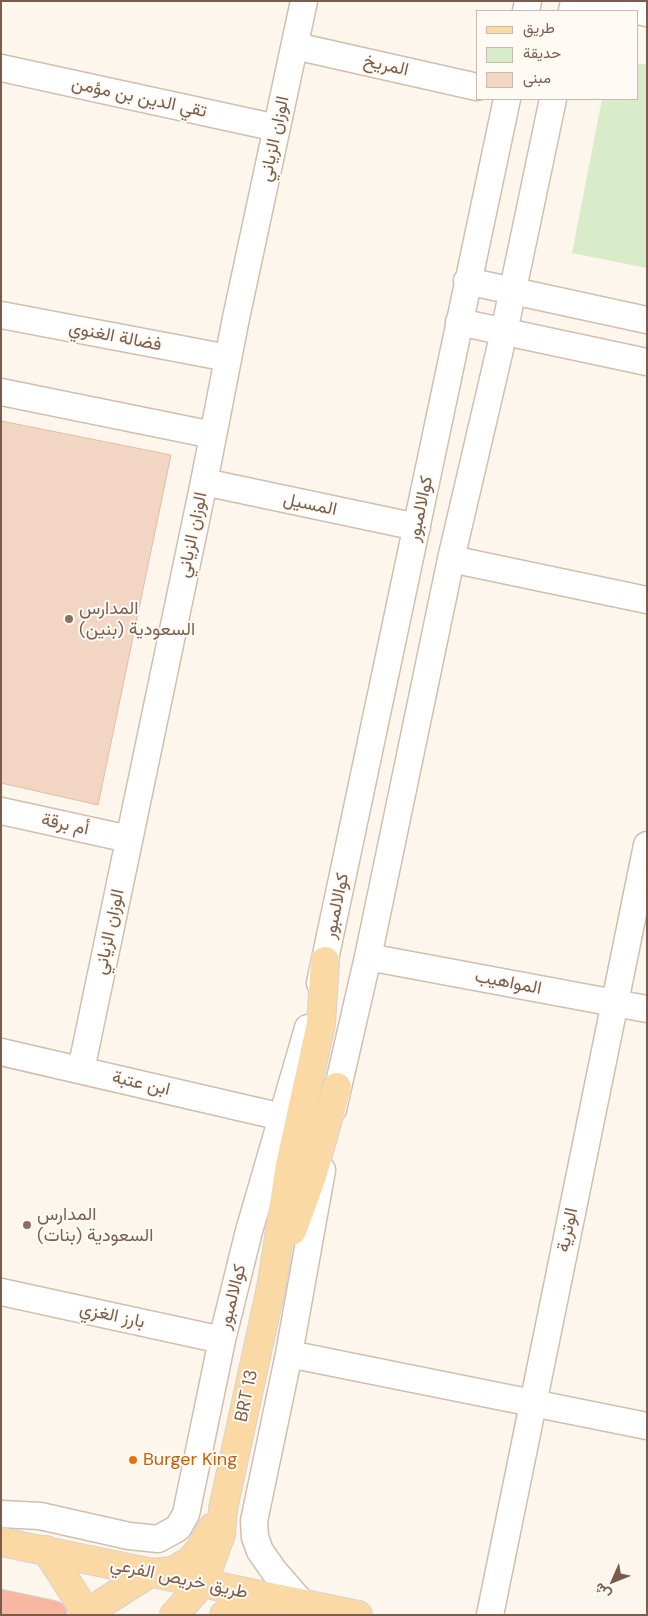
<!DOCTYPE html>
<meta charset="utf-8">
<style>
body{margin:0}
#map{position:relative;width:648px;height:1616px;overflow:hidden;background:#fdf6ec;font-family:"DM Sans",Vazirmatn,sans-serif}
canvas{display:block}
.frame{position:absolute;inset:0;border:2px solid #7a5c4d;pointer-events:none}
.legend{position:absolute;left:476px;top:10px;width:162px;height:90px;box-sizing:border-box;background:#fffaf3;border:1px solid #cabbb1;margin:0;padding:6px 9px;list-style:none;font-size:15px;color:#7a5c4d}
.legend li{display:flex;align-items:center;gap:10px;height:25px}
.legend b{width:25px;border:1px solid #cabbb1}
.north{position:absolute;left:588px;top:1556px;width:50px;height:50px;-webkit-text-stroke:4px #fffaf3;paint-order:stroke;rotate:226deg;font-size:14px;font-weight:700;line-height:20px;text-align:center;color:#7a5c4d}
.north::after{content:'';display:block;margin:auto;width:18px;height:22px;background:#7a5c4d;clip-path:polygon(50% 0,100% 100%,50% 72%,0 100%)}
</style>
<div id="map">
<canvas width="648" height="1616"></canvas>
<div class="frame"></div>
<ul class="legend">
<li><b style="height:6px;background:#fbd9a5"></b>طريق</li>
<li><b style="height:14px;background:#d8ecc9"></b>حديقة</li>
<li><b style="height:14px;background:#f3d5c3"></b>مبنى</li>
</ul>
<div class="north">ش</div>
</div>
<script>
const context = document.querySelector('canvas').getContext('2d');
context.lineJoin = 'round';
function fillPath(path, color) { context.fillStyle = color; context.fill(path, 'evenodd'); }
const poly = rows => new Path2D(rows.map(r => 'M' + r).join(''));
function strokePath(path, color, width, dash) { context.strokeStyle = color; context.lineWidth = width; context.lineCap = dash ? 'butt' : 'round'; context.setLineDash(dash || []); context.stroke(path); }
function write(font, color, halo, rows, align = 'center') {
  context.font = font + ' "DM Sans",Vazirmatn,sans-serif'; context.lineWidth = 4; context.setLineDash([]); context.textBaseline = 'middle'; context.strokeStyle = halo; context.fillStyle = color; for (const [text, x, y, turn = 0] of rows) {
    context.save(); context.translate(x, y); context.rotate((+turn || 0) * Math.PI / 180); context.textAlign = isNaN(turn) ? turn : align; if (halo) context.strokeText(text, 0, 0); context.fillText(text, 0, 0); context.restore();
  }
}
const green = poly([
 [637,63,647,65,647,268,572,253,602,99,637,99]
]);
const building = poly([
 [1,421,171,455,98,805,1,783,1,421]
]);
const minor = poly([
 [595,1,647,13],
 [526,11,528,1],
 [572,11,574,1],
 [295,46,477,87],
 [1,68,277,128],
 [467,281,647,320],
 [1,315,228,358],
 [459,322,647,362],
 [1,392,213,435],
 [204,482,417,527],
 [451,559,647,600],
 [1,811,129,839],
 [368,957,647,1009],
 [320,983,507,99],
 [1,1052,282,1117],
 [81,1070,204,482,236,318,304,1],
 [333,1109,368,957,451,559,504,332,553,99],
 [1,1292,222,1340],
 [289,1354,647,1426],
 [1,1514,40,1516,129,1536,158,1539,178,1528,186,1514,222,1340,249,1231,308,1028],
 [301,1602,274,1571,260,1551,255,1537,254,1521,289,1354,322,1170],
 [490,1615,647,845]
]);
const major = poly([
 [292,1231,312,1176,337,1087],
 [1,1542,358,1615],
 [46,1550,88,1615],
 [88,1615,104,1602,150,1573,173,1571,190,1561,201,1548,213,1527],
 [174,1615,194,1593,208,1570,221,1534,223,1509,272,1283,290,1165,321,1024,325,961],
 [224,1615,244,1606,271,1604]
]);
const highway = poly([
 [1,1604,53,1615]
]);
const markers = [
 [69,619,5,"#8d6e63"],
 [27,1225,5,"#8d6e63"],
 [133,1460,5,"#e8710a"]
];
const streetNames = [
 ["المريخ",386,66,13],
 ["تقي الدين بن مؤمن",139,98,12],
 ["الوزان الزياني",275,139,-78],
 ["فضالة الغنوي",115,337,11],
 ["المسيل",310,505,12],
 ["كوالالمبور",421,509,-78],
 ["الوزان الزياني",193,535,-78],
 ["أم برقة",65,825,12],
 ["كوالالمبور",337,906,-78],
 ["الوزان الزياني",110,932,-78],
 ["المواهيب",508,983,11],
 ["ابن عتبة",141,1084,13],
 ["الوترية",568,1230,-78],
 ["كوالالمبور",233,1297,-76],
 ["بارز الغزي",112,1316,12],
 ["BRT 13",247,1396,-78],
 ["طريق خريص الفرعي",179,1579,12]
];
const educationNames = [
 ["المدارس",79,609],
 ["السعودية (بنين)",79,630],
 ["المدارس",37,1215],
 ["السعودية (بنات)",37,1236]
];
const foodNames = [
 ["Burger King",143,1460]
];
fillPath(green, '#d8ecc9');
fillPath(building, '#f3d5c3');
strokePath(building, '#e6bba3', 1);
strokePath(minor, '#d1beb0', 29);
strokePath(major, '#dad1cd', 30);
strokePath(highway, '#dad1cd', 30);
strokePath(minor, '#fff', 26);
strokePath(major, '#fbd9a5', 28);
strokePath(highway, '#f7b7a3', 28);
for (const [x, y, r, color] of markers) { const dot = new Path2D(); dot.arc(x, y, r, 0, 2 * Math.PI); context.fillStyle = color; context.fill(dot); strokePath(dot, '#fffaf3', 2); }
write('18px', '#7a5c4d', '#fffaf3', streetNames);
write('18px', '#785e54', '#fffaf3', educationNames, 'left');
write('18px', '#c56008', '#fffaf3', foodNames, 'left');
</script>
